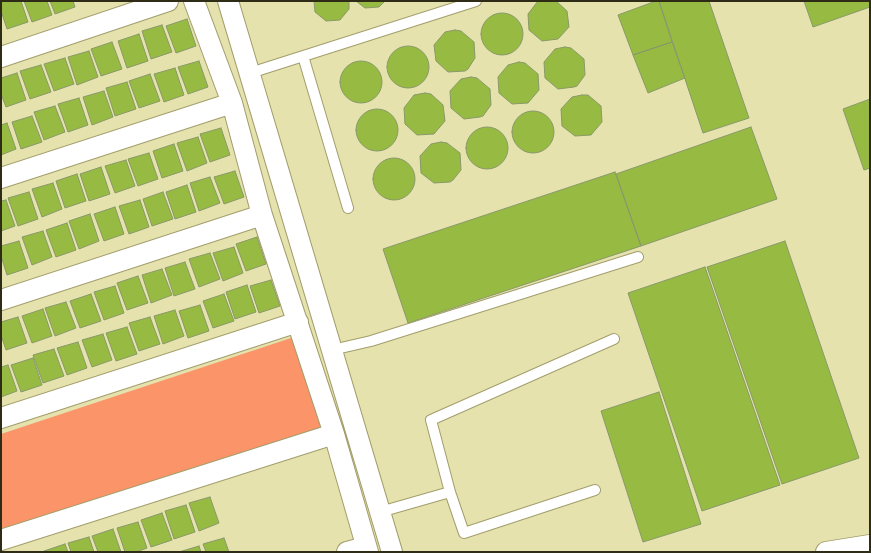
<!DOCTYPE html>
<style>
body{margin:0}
#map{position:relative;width:871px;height:553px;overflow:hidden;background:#e6e2ad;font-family:"Fira Sans",sans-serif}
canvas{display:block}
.frame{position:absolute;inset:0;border:2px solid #2e2c17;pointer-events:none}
</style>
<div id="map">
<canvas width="871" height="553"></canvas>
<div class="frame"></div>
</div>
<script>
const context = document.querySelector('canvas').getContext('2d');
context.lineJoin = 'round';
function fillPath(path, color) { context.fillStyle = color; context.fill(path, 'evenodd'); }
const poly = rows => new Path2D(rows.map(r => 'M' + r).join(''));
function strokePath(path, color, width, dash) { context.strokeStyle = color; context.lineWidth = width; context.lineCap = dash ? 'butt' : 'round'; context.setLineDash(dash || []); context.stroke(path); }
const green = poly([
 [294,337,324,427,1,535,1,434]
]);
const building = poly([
 [1,1,21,1,28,22,7,29,1,11,1,1],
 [24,1,47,1,52,15,32,22,24,1],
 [50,1,73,1,75,7,55,14,50,1],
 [314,1,349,1,349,9,340,20,326,21,315,12,314,1],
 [356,1,385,1,379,7,365,8,356,1],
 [538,1,556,1,567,11,569,27,558,39,542,41,529,30,528,14,538,1],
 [656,1,659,1,672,42,633,55,618,15,656,1],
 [659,1,709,1,749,118,703,133,659,1],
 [804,1,870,1,870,7,813,27,804,1],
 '481 34a21 21 0 1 1 42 0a21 21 0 1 1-42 0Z',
 [187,19,196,46,176,53,166,26,187,19],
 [162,25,172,52,151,59,142,31,162,25],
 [455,30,461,31,474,42,475,58,468,69,465,71,448,72,436,61,434,45,445,32,455,30],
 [139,34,148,61,127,68,118,41,139,34],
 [112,42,122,69,101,76,91,49,112,42],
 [672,42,685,78,648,93,633,55,672,42],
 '387 67a21 21 0 1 1 42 0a21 21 0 1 1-42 0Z',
 [565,47,571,48,584,59,585,75,577,86,574,87,558,89,545,78,544,62,555,49,565,47],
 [89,51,98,77,77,85,68,57,89,51],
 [65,58,74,84,54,91,44,64,65,58],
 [199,61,208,87,188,94,178,67,199,61],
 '340 82a21 21 0 1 1 42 0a21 21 0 1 1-42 0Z',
 [519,62,525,63,538,74,539,90,528,103,512,104,499,93,498,77,508,65,519,62],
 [41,65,51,92,30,99,20,71,41,65],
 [175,68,184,95,164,102,154,74,175,68],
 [17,73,26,100,6,107,1,94,1,78,17,73],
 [150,74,160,101,139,108,129,81,150,74],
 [471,77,477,78,490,89,491,105,483,116,480,117,464,119,451,108,450,91,461,79,471,77],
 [127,82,136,109,115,116,106,88,127,82],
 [104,91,113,117,92,125,83,97,104,91],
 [425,93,431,94,443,105,445,121,434,134,417,135,405,124,404,108,414,95,425,93],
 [582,95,588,95,601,106,602,122,591,135,575,136,562,126,561,109,572,97,582,95],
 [79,98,88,125,68,132,58,104,79,98],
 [870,99,870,168,864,170,843,109,870,99],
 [55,106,65,132,44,140,34,112,55,106],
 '356 130a21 21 0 1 1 42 0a21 21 0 1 1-42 0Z',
 '512 132a21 21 0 1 1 42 0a21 21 0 1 1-42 0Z',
 [32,116,42,142,21,149,12,122,32,116],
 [7,123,16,149,1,155,1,125,7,123],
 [751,127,777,199,641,246,616,174,751,127],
 '466 148a21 21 0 1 1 42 0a21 21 0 1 1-42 0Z',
 [221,128,230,155,210,162,200,134,221,128],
 [198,137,207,163,187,171,177,143,198,137],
 [441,142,447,143,460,153,461,170,453,180,450,182,434,183,421,173,420,156,431,144,441,142],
 [174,144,183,171,162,178,153,151,174,144],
 [149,153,158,179,138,186,128,159,149,153],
 '373 179a21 21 0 1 1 42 0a21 21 0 1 1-42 0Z',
 [126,160,135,186,115,193,105,166,126,160],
 [101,167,110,194,89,201,80,174,101,167],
 [235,171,244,197,224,204,214,177,235,171],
 [615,172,641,246,408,323,383,249,615,172],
 [77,174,86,201,65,208,56,181,77,174],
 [210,177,220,203,199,211,190,183,210,177],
 [53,183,62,209,42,217,32,189,53,183],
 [187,185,196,212,175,219,166,192,187,185],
 [29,192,38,219,18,226,8,198,29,192],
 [163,192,173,219,152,226,143,199,163,192],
 [6,200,15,226,1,231,1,201,6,200],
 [140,200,149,227,129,234,119,206,140,200],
 [115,207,124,234,104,241,94,214,115,207],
 [90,214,99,241,79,249,69,221,90,214],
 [67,223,76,250,56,257,46,230,67,223],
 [43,231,52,257,32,265,22,237,43,231],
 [257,237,266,264,246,271,236,244,257,237],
 [19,241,28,268,7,275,1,256,1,246,19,241],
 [785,241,859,458,782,484,707,267,785,241],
 [234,247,243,273,223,281,213,253,234,247],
 [210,253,220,279,199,287,189,259,210,253],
 [185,262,195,289,174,296,165,268,185,262],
 [705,267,780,485,702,511,628,293,705,267],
 [162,269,172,295,151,303,142,275,162,269],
 [138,276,148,303,127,310,117,283,138,276],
 [271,280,280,306,259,313,250,286,271,280],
 [247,285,256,312,235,319,226,292,247,285],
 [115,286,124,313,104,320,94,292,115,286],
 [91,294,101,321,80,328,70,301,91,294],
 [224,294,234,321,213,328,203,301,224,294],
 [66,302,76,328,55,336,45,308,66,302],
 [200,305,209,331,188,338,179,311,200,305],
 [43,309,52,336,32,343,22,316,43,309],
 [175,310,184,336,163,344,154,316,175,310],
 [18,317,27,343,6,350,1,335,1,322,18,317],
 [150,317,160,344,139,351,129,323,150,317],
 [127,327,137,354,116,361,106,333,127,327],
 [103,334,112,360,92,367,82,340,103,334],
 [78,342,87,368,67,375,57,348,78,342],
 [54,349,64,376,43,383,33,355,54,349],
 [33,358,42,385,21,392,11,365,33,358],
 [8,365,17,391,1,397,1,367,8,365],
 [659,392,701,524,643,542,601,411,659,392],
 [210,497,219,523,199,531,189,503,210,497],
 [186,505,195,532,174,539,165,511,186,505],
 [162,513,172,540,151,547,141,520,162,513],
 [138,522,147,548,136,552,125,552,117,528,138,522],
 [113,529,121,552,98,552,92,536,113,529],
 [89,537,94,552,71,552,68,543,89,537],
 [224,538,229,552,206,552,203,544,224,538],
 [65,544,68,552,45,552,44,551,65,544],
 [199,546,201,552,179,552,199,546]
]);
const lane = poly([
 [303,56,348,208],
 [250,73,476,1],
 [332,350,371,341,638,257],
 [450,492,464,533,595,490],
 [380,512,450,492,431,420,614,339]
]);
const street = poly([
 [194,1,232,103,262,215,334,434,368,552],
 [228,1,392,552],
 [1,57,168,1],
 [1,178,232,103],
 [1,300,262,215],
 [1,418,298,322],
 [1,540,334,434],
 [347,552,366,547],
 [826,552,870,545]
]);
fillPath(green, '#fb9468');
fillPath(building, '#97ba42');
strokePath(building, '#889969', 1);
strokePath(lane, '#a29e6c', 12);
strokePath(street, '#a29e6c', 22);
strokePath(lane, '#fff', 10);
strokePath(street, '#fff', 20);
</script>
